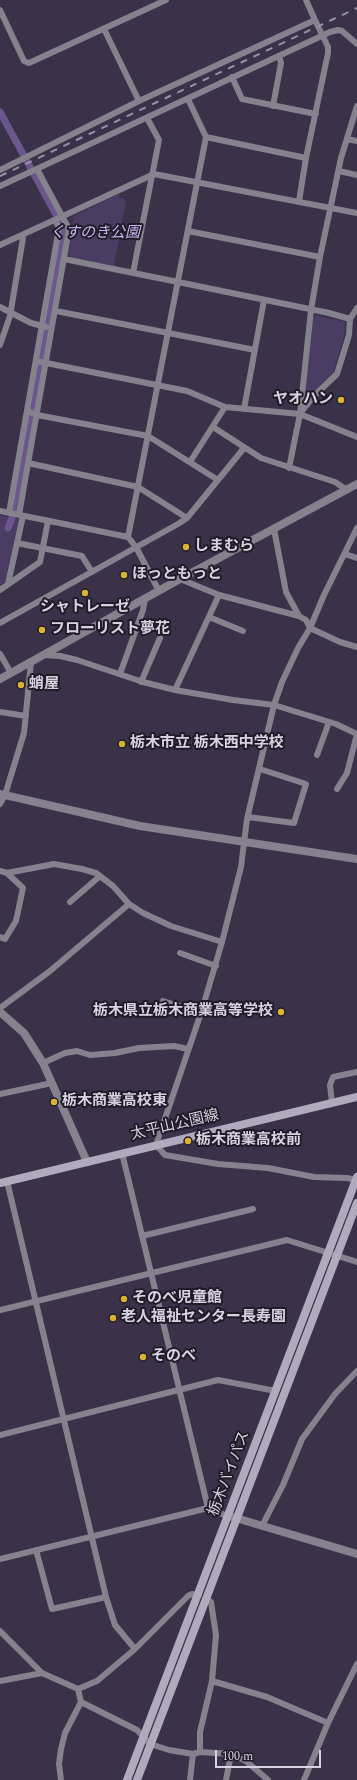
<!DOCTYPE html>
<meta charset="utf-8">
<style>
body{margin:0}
#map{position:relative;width:357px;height:1780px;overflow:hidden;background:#3b324a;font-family:Spectral,serif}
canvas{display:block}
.scale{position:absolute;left:215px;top:1750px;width:106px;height:18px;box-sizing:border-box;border:2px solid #d7d2e1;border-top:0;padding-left:5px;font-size:12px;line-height:14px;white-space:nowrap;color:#d7d2e1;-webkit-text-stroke:3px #201c27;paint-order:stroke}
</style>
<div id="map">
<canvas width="357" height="1780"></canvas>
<div class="scale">100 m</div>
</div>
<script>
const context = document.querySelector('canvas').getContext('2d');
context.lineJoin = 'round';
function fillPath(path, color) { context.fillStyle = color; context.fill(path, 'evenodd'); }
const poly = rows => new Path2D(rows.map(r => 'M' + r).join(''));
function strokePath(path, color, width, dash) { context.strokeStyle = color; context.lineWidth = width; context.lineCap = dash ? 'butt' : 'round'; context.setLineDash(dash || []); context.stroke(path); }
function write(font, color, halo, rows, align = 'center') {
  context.font = font + ' Spectral,"Noto Sans JP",serif'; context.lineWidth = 4; context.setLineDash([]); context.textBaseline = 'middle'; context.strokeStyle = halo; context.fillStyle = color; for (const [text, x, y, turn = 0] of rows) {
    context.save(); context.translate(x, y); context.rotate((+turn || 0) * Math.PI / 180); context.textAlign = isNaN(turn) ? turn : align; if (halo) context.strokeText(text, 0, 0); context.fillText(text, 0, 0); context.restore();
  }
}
const green = poly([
 [119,194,120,198,123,198,126,202,114,266,70,257,68,253,74,216],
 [316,315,345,322,344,336,333,374,307,399,304,397,313,318],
 [0,515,21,519,8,580,0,585]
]);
const canal = poly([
 [0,112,64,229,15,510,8,528]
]);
const minor = poly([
 [0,10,24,61,29,63,166,0],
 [232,77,242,99,316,114],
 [188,99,206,137],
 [139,101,315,20,306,0],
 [273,106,281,63,279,56],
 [347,139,357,141],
 [0,170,139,101,104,29],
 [339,171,357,175],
 [0,186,330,32,338,30,342,31,357,44],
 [299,201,306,158,328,53,328,47,315,20],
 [188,231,320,257],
 [0,245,154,174,357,213],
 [64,259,178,282,329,313,350,319],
 [133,273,159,140,147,118],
 [0,307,31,323,46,327],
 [56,311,255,350],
 [0,345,10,316,23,238,22,235],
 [36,361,187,391,225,407,300,414,357,437],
 [244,409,264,300],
 [27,411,37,415,148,436,218,480,244,448],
 [301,412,314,396,337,374,349,335,350,319,357,308],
 [213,427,261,458,335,482,347,490],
 [190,462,225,407],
 [28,463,138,487,187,518],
 [289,468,300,414,311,310,320,257,341,158,357,106],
 [0,511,128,537,136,547,159,591],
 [9,513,59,228,55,220],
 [19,515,69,229,37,169],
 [357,528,324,595,310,628,298,648,282,682,274,705,247,819,241,867,222,942,202,1010,156,1145,165,1155,218,1164,268,1168,314,1177,347,1178,357,1180],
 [274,529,286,592,299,616,306,620,310,628,340,642,357,647],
 [128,537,206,137,306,158],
 [17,543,82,556,92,572],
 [345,554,357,558],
 [180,579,219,595,299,616],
 [8,584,23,516],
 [0,590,40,562,48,521],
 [209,617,243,631],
 [0,623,178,524,187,518,218,480],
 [0,654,11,673],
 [44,655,60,656,77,660,143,682,175,690,233,700,274,705,336,724,357,734],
 [120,674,143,610,145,598],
 [141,682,160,638],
 [175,690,219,595],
 [0,712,26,716],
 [317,755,329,722],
 [337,789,347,773,357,734],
 [0,804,5,795,24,733,31,662],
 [248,817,294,823,306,784,260,769],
 [0,871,7,873,54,864,82,869,96,873,113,886,129,904,143,913,171,926,222,942],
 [70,902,100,876],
 [0,937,5,939,16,921,23,888,7,873],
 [180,953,216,966],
 [163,1001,201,1013],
 [0,1008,50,971,129,904],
 [43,1063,65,1053,77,1051,90,1055,115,1053,139,1048,174,1046,188,1049],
 [0,1094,52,1083],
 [332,1103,330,1085,333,1077,357,1072],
 [122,1153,208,1508,212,1511,229,1516],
 [7,1181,106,1597,115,1625,135,1649],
 [142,1236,253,1209],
 [0,1310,287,1240,357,1262],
 [0,1435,218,1380,276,1391],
 [262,1526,283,1485,302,1439,335,1394,357,1371],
 [36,1550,52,1609,106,1597],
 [0,1559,208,1508],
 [0,1631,42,1673,78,1689,81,1702,65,1733,61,1749,59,1764,61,1780],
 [0,1681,42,1673],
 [212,1681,267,1697,328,1723],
 [78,1689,97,1681,135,1649,188,1596,192,1594,199,1595],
 [81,1702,137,1730,150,1744,169,1750,193,1754,200,1752,231,1754,246,1761,268,1780],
 [200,1752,200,1732,212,1681,216,1635,211,1602,206,1598],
 [190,1780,193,1754],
 [226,1780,231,1754],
 [304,1780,328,1723,357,1664]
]);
const tertiary = poly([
 [0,679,180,579,357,484],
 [0,794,140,826,357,859],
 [0,1012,24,1033,43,1063,87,1162],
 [229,1516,357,1554]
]);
const secondary = poly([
 [0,1183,357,1097],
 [127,1780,357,1177],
 [137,1780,357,1203]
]);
const rail = poly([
 [0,176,357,8]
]);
const markers = [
 [341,400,4,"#dab333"],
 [186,547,4,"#dab333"],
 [124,575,4,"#dab333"],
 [85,593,4,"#dab333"],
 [42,630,4,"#dab333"],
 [21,685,4,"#dab333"],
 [122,744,4,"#dab333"],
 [281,1012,4,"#dab333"],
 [54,1102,4,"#dab333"],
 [188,1141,4,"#dab333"],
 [124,1299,4,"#dab333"],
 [113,1318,4,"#dab333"],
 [143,1357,4,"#dab333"]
];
const parkNames = [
 ["くすのき公園",95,234]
];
const poiNames = [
 ["ヤオハン",333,400,"right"],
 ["しまむら",194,547],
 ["ほっともっと",132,575],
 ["シャトレーゼ",85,608,"center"],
 ["フローリスト夢花",50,630],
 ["蛸屋",29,685],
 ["栃木市立 栃木西中学校",130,744],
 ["栃木県立栃木商業高等学校",273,1012,"right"],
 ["栃木商業高校東",62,1102],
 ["栃木商業高校前",196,1141],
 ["そのべ児童館",132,1299],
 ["老人福祉センター長寿園",121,1318],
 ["そのべ",151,1357]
];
const streetNames = [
 ["太平山公園線",175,1126,-13],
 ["栃木バイパス",230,1474,-69]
];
fillPath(green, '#4b3c64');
strokePath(canal, '#6b578c', 7);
strokePath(minor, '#85818d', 6);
strokePath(tertiary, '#85818d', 8);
strokePath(secondary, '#b0aabd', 8);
strokePath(rail, '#9791a4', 2, [7, 7]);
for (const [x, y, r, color] of markers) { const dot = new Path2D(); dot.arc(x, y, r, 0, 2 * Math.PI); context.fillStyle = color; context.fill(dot); strokePath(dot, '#201c27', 1.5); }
write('italic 15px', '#ccb5f6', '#201c27', parkNames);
write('bold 15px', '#d7d2e1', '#201c27', poiNames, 'left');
write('15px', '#d7d2e1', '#201c27', streetNames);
</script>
